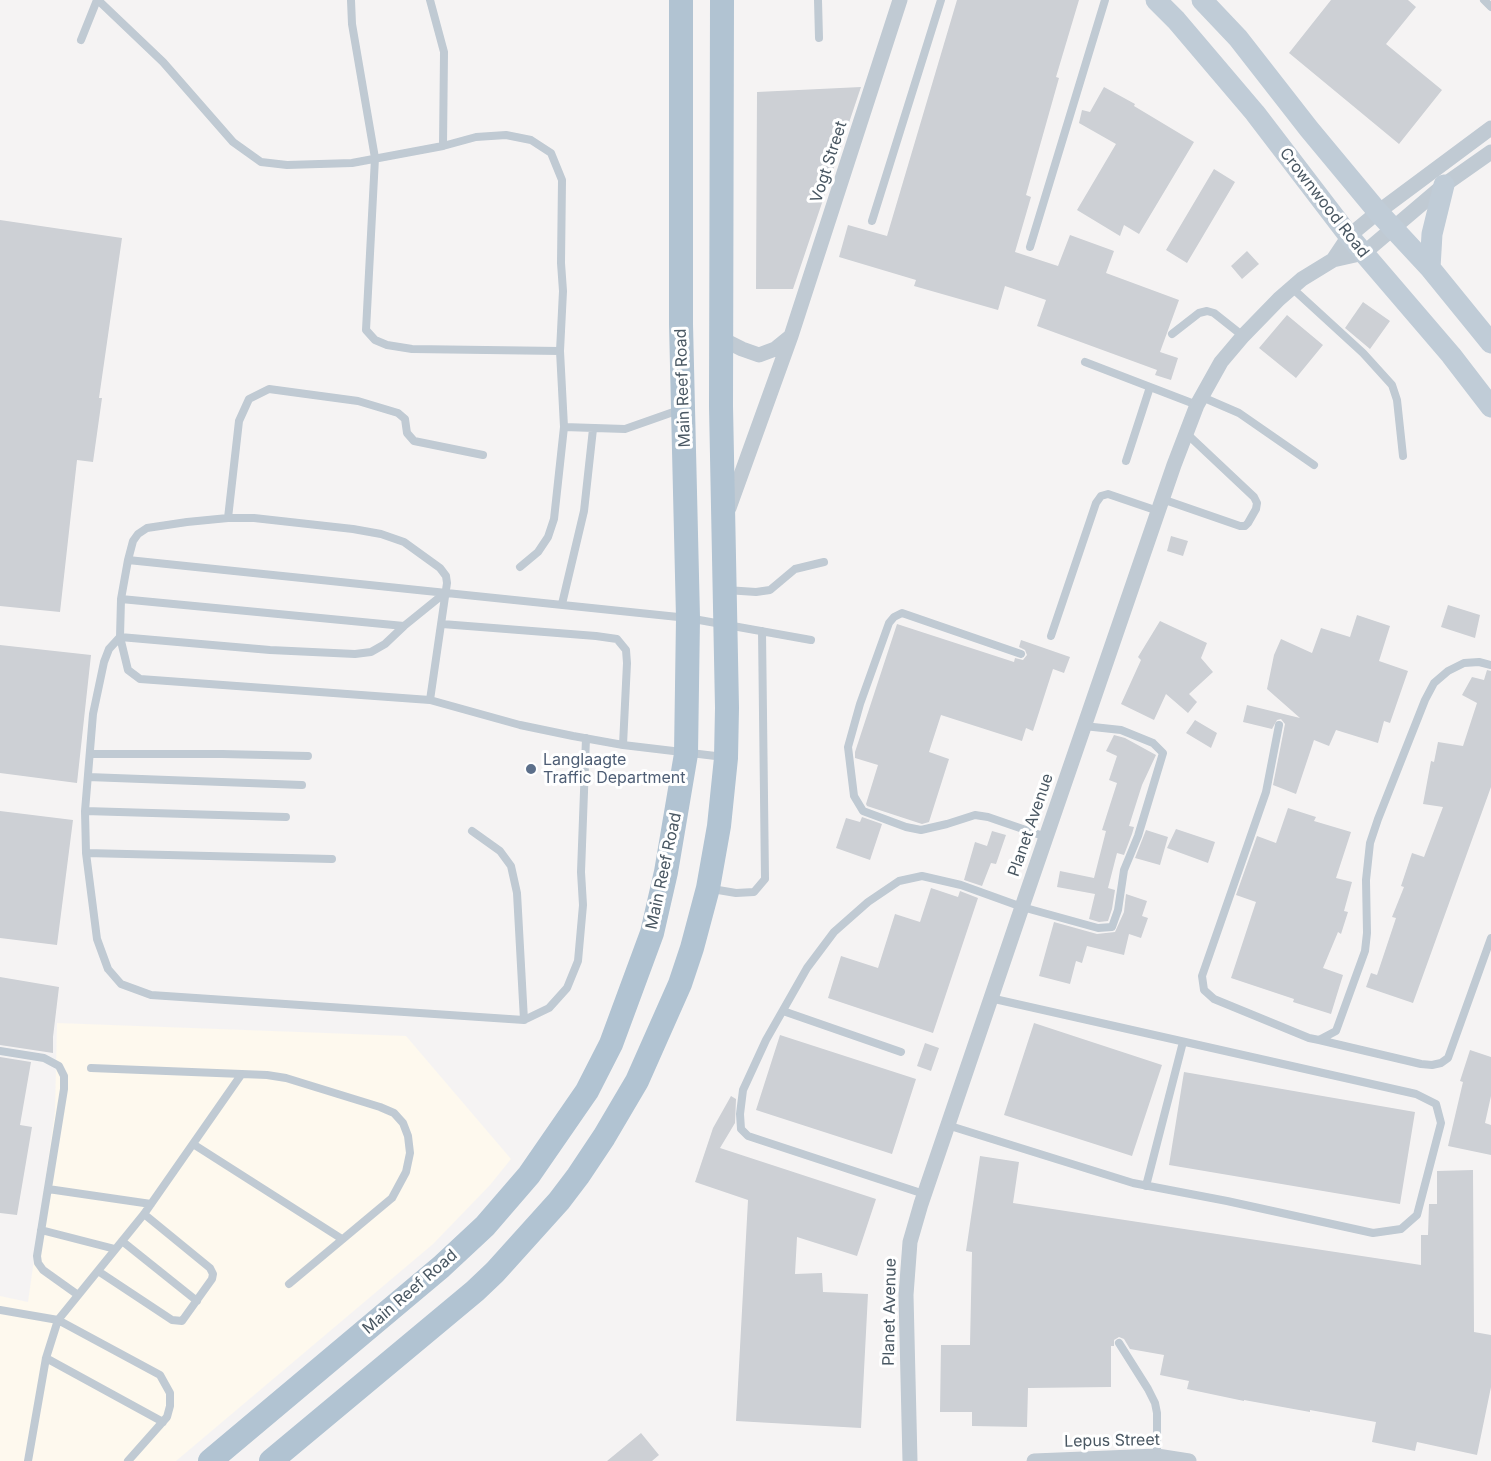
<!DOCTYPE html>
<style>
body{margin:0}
canvas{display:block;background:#f5f3f3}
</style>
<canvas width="1491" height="1461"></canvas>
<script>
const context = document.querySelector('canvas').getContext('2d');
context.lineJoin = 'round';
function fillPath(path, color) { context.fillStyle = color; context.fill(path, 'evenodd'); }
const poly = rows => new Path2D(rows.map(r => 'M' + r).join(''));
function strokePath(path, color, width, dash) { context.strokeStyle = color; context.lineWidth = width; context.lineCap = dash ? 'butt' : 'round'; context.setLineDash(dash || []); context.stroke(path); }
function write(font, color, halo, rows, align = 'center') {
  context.font = font + ' Inter,sans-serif'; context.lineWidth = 6; context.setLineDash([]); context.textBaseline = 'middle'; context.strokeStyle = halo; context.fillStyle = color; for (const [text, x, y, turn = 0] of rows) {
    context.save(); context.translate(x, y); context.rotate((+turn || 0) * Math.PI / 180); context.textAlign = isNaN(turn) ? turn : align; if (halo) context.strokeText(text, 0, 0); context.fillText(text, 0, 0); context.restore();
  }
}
const commercial = poly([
 [57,1023,406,1036,511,1159,490,1185,433,1244,176,1461,0,1461,0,1296,28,1302,55,1112]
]);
const building = poly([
 [957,0,1079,0,1056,77,1059,78,1026,195,1031,197,1015,252,1058,266,1070,235,1114,251,1106,273,1179,300,1160,352,1178,358,1171,380,1155,375,1157,370,1037,326,1046,300,1005,286,998,310,914,286,916,280,839,257,848,225,887,236],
 [1331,0,1408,0,1416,7,1386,44,1442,90,1399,144,1289,53],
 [861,87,793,289,756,289,757,92],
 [1104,87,1135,104,1134,106,1194,142,1139,234,1124,225,1120,236,1077,210,1116,144,1079,123,1082,110,1090,112],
 [1214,169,1235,182,1187,263,1166,250],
 [0,220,122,238,99,398,102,398,93,462,77,460,60,612,0,606],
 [1247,251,1259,264,1242,279,1231,266],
 [1363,302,1390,321,1370,349,1345,328],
 [1287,315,1323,345,1296,378,1259,348],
 [1171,536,1188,541,1183,556,1167,551],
 [1448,605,1480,615,1475,638,1441,627],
 [1357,615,1390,626,1379,661,1408,671,1390,723,1384,721,1378,743,1336,730,1329,746,1314,740,1296,794,1273,785,1285,724,1281,719,1277,720,1272,729,1243,722,1247,705,1300,718,1267,689,1274,655,1281,639,1312,653,1321,628,1350,637],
 [1160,621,1207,643,1201,658,1213,672,1189,694,1197,702,1188,713,1166,694,1154,720,1121,704,1141,660,1138,657],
 [897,624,1014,662,1015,658,1023,660,1027,655,1025,650,1019,647,1021,640,1070,657,1064,673,1053,669,1033,731,1026,728,1022,741,941,715,929,752,949,759,929,822,922,824,867,806,866,804,878,765,855,758,855,752],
 [0,645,91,655,77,783,0,773],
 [1487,670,1491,671,1491,787,1413,1003,1366,987,1371,973,1377,975,1396,918,1392,917,1404,887,1401,886,1412,853,1424,857,1443,807,1423,804,1431,761,1434,762,1438,742,1463,746,1477,703,1462,695,1472,677,1484,680],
 [1195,720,1217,733,1211,748,1186,733],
 [1114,735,1125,738,1156,755,1142,785,1129,826,1134,827,1132,834,1124,855,1117,853,1108,888,1115,890,1112,909,1108,921,1099,922,1089,919,1095,894,1057,887,1060,871,1094,878,1106,831,1102,830,1117,783,1109,780,1117,756,1106,751],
 [1288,808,1316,817,1314,821,1351,832,1336,878,1352,882,1344,911,1348,912,1341,934,1338,932,1323,968,1343,975,1331,1014,1293,1002,1294,999,1231,978,1256,902,1236,895,1257,836,1276,843],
 [0,811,73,820,57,945,0,938],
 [862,817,882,824,870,860,836,848,846,818,860,822],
 [1176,829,1215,842,1208,863,1167,848],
 [1146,830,1168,837,1160,865,1135,858],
 [992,831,1006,835,996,864,991,863,982,886,964,880,975,842,987,846],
 [931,888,958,897,960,891,978,898,933,1033,828,998,841,956,878,968,895,914,920,922],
 [1126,894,1147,901,1142,916,1148,918,1141,938,1129,934,1124,955,1087,946,1082,963,1076,961,1070,984,1039,976,1054,922,1097,934,1115,932,1124,912],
 [0,977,59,987,53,1037,53,1053,0,1045],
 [1034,1023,1162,1065,1132,1156,1004,1115],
 [780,1035,916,1079,892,1154,756,1110],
 [925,1043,939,1048,931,1071,917,1066],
 [1470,1050,1491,1057,1491,1096,1485,1123,1491,1125,1491,1155,1448,1146,1463,1082,1460,1081],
 [0,1057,31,1062,20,1125,32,1127,17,1215,0,1213],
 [1184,1072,1415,1112,1400,1204,1169,1165],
 [731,1096,736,1099,735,1123,720,1148,876,1199,857,1256,797,1237,795,1274,822,1273,823,1292,868,1294,861,1428,736,1421,748,1200,695,1182,713,1128],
 [980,1156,1019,1162,1013,1203,1421,1265,1421,1235,1428,1235,1429,1204,1437,1204,1437,1171,1473,1170,1474,1332,1491,1335,1491,1387,1477,1455,1417,1442,1415,1451,1372,1442,1376,1422,1310,1410,1310,1412,1244,1400,1244,1401,1187,1389,1189,1381,1160,1375,1164,1355,1130,1349,1124,1339,1119,1337,1114,1340,1114,1346,1111,1346,1111,1387,1028,1388,1027,1427,972,1426,972,1412,940,1412,941,1345,970,1345,972,1252,966,1251],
 [641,1433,659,1455,652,1461,607,1461]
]);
const lane = poly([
 [98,0,163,62,233,142,261,162,287,165,352,163,443,146,476,137,506,135,531,140,551,153,562,180,561,263,563,291,560,351,564,427,625,429,679,410],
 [351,0,352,24,375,158,366,330,375,340,387,345,412,349,560,351],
 [430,0,444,52,443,146],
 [818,0,819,38],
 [1484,0,1491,7],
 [81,40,97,0],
 [872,221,941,0],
 [1030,247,1105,0],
 [1292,288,1363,353,1392,385,1397,400,1403,456],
 [1172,334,1199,313,1207,311,1214,313,1243,336],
 [1085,362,1197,405],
 [1202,397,1239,413,1314,465],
 [1126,461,1150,387],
 [1162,499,1240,526,1245,526,1248,523,1256,509,1257,503,1254,497,1186,433],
 [228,518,239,421,249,399,269,389,358,401,398,413,405,419,407,433,414,441,483,455],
 [128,560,133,541,138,534,147,528,187,522,228,518,254,518,353,529,381,534,404,542,440,568,446,576,447,583,430,700],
 [520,567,538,552,548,537,554,519,564,427],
 [726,590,756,592,770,590,795,569,824,562],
 [121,599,404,626,446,592],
 [562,604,584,511,593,429],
 [442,624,596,636,617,639,626,650,627,663,623,745],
 [404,626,385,644,371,652,355,654,270,650,120,637,109,649,104,662,93,714,85,811,86,853,97,939,108,969,121,984,151,995,524,1020,549,1008,567,988,578,961,583,905,581,872,586,738],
 [1051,636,1096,503,1101,496,1108,494,1158,511],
 [1021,654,902,613,894,617,889,623,860,704,848,747,854,796,863,811,906,827,921,830,947,824,975,815,988,817,1046,837],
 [1279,725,1266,792,1202,976,1204,990,1214,999,1309,1038,1319,1040,1336,1031,1365,951,1367,933,1366,880,1370,843,1378,819,1425,700,1434,683,1448,671,1464,663,1479,662,1491,665],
 [90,754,222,754,308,756],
 [724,757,623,745,573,736,520,725,430,700,140,679,128,670,120,637,121,599,128,560,688,618,811,640],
 [88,777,302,785],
 [85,811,286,817],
 [472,831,500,851,511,866,517,893,524,1020],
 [86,853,332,859],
 [712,889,736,893,754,892,765,879,762,631],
 [783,1011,901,1052],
 [1319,1040,1421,1064,1432,1065,1441,1063,1448,1058,1491,938],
 [0,1051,44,1058,59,1066,64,1076,64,1089,37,1256,38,1263,43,1270,78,1295],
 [91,1068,267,1075,286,1078,380,1107,394,1113,403,1123,408,1136,410,1153,406,1172,392,1198,289,1284],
 [947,1125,1133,1183,1227,1201,1373,1233,1401,1229,1417,1215,1441,1123,1436,1104,1416,1094,990,998],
 [193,1144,342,1239],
 [1146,1186,1183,1042],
 [48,1189,151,1204],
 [924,1194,748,1136,741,1129,740,1114,743,1090,766,1040,807,968,834,932,868,902,899,881,922,876,961,885,1022,907,1098,928,1112,927,1118,910,1124,870,1138,836,1163,753,1153,743,1121,730,1084,726],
 [41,1230,115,1249],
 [122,1241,197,1301],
 [98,1271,172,1320,182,1321,212,1279,213,1274,210,1268,144,1214],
 [0,1310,58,1320,160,1375,170,1393,170,1406,167,1417,128,1461],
 [1119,1343,1148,1389,1155,1403,1157,1413,1157,1456],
 [46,1358,163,1422],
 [28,1461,46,1358,58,1320,144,1214,241,1075]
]);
const street = poly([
 [1333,260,1349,236,1378,212,1491,128],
 [722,339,742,349,759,355,775,349,791,336],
 [729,508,791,336,900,0],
 [910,1461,906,1295,910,1242,921,1204,1022,907,1174,465,1197,405,1221,362,1243,336,1279,299,1302,279,1333,260,1364,253,1444,185,1491,152],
 [1034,1461,1157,1456,1189,1461]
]);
const secondary = poly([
 [1156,0,1176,20,1255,113,1349,236,1451,355,1491,407],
 [1202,0,1238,38,1309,129,1378,212,1430,268,1491,343],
 [1430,268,1432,234,1444,185]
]);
const primary = poly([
 [210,1461,441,1267,485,1226,529,1175,587,1091,611,1044,652,933,666,872,686,754,688,618,681,324,681,0],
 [271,1461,475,1291,495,1272,559,1201,578,1176,604,1137,637,1081,680,984,692,948,708,888,719,826,726,758,727,708,721,406,722,0]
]);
const markers = [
 [531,769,6,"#5c6f8a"]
];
const streetNames = [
 ["Vogt Street",829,162,-72],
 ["Crownwood Road",1324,203,52],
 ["Main Reef Road",683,388,-92],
 ["Planet Avenue",1031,825,-71],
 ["Main Reef Road",664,871,-78],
 ["Main Reef Road",410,1292,-41],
 ["Planet Avenue",890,1312,-89],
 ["Lepus Street",1112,1441,-1]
];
const serviceNames = [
 ["Langlaagte",543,760],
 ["Traffic Department",543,778]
];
fillPath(commercial, '#fef9ee');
fillPath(building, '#cdd0d5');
strokePath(lane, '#c0cad3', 8);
strokePath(street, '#c0cad3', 15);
strokePath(secondary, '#c0ccd7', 21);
strokePath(primary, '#b1c3d2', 24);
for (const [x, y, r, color] of markers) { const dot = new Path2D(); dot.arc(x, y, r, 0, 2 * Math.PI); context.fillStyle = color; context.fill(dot); strokePath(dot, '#fff', 2); }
write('16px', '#495762', '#fff', streetNames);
write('16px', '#4e5e75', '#fff', serviceNames, 'left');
</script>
